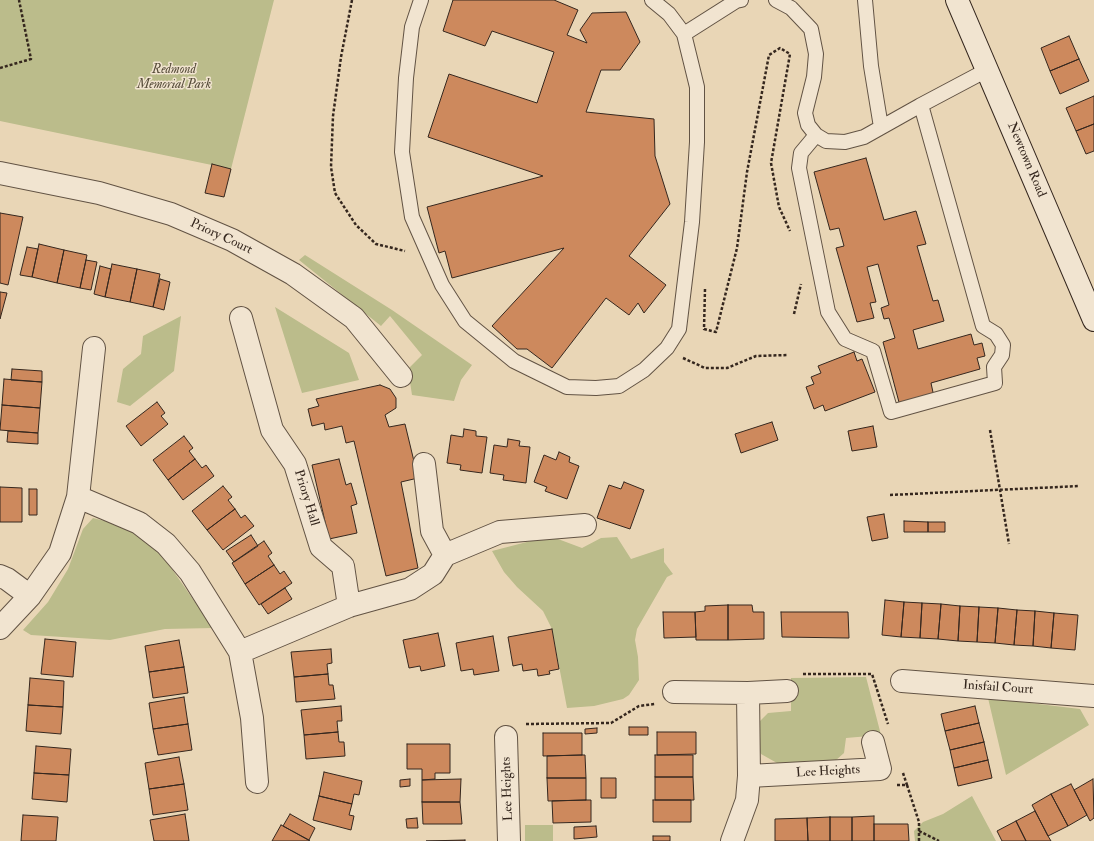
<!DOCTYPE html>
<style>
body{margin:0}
canvas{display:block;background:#e9d6b6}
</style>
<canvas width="1094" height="841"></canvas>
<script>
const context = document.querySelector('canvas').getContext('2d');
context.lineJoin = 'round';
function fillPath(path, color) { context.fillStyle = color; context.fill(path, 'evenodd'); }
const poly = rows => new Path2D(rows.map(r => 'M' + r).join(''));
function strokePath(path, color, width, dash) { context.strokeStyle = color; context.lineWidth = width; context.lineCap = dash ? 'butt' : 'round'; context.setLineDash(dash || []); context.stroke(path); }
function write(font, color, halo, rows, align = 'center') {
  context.font = font + ' "IM FELL Double Pica",serif'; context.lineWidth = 3; context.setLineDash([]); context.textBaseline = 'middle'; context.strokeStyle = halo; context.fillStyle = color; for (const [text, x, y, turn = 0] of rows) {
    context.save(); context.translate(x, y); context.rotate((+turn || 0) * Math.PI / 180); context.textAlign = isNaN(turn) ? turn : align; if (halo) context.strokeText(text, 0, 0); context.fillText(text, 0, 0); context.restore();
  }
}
const green = poly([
 [0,0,274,0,231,169,0,121],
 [305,255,392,310,472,365,461,380,454,401,412,395,408,369,422,355,390,316,381,326,299,260],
 [275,307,349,353,359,380,302,393],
 [181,316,174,371,130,406,117,402,123,369,141,354,143,336],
 [93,518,125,526,158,549,213,628,165,629,110,640,31,635,23,630,48,602,68,569,83,529],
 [550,536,582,548,601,538,617,537,631,559,664,548,664,562,673,574,667,577,637,629,635,640,638,657,639,680,629,695,623,699,594,706,567,708,552,629,543,611,517,587,504,572,492,551],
 [866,677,881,735,846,738,844,753,835,761,777,763,761,754,756,745,758,723,768,713,791,711,791,678],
 [988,698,1080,709,1089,725,1006,775],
 [972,796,996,841,915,841,914,831,923,822,943,814],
 [525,825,553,825,553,841,525,841]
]);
const building = poly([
 [453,0,554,0,578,10,567,35,587,43,580,30,592,13,626,12,640,42,620,70,601,70,586,112,654,119,655,156,670,204,629,256,666,285,644,313,638,303,629,315,606,298,552,368,527,349,517,349,492,326,564,248,452,278,445,251,439,253,427,207,543,176,428,137,449,74,537,103,554,52,492,31,485,46,443,31,453,0],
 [1069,36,1079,59,1050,71,1041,48,1069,36],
 [1079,59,1089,81,1060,94,1050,71,1079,59],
 [1094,96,1094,124,1076,131,1066,108,1094,96],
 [1094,124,1094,151,1086,154,1076,131,1094,124],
 [866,158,884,220,916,211,926,244,917,246,933,301,938,300,944,321,913,330,918,349,971,334,974,345,982,343,985,356,977,358,980,369,931,383,934,397,900,406,883,342,895,338,889,318,884,319,881,308,889,305,878,264,867,267,876,302,870,303,874,318,857,322,836,248,844,246,839,228,830,230,814,172,866,158],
 [212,164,231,169,224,197,205,193,212,164],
 [0,213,23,217,8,285,0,283,0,213],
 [39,244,64,250,57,283,32,277,39,244],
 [27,247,38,249,32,277,20,275,27,247],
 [64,250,87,255,80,288,57,283,64,250],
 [86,260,97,262,91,290,80,288,86,260],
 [112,264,137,269,130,302,105,297,112,264],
 [100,266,111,269,105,297,94,294,100,266],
 [137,269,160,274,153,307,130,302,137,269],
 [160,279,170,282,164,310,153,307,160,279],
 [0,292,7,293,0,319,0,292],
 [854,352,857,361,862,359,875,392,825,411,823,405,814,409,806,387,814,384,811,377,821,373,818,366,854,352],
 [12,369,42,371,42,382,11,380,12,369],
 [4,379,42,382,40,408,2,405,4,379],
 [380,385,390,389,396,398,396,408,385,415,389,427,405,424,418,478,401,482,418,568,386,576,354,441,346,443,342,426,325,430,324,423,312,426,308,409,319,406,316,399,380,385],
 [157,402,165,413,161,416,168,424,141,446,126,426,157,402],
 [2,405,40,408,38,433,0,430,2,405],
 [772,422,778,440,741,453,735,434,772,422],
 [873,426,877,447,852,451,848,431,873,426],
 [464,429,476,431,476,436,487,437,482,473,460,470,461,465,447,463,451,435,463,437,464,429],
 [8,431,38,433,38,444,7,442,8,431],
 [184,436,193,448,189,451,195,459,168,480,153,460,184,436],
 [508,439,520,441,519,446,530,447,526,483,503,480,504,475,490,473,494,445,507,447,508,439],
 [559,452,570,457,569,462,579,466,567,499,545,491,547,487,534,482,544,455,556,460,559,452],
 [195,459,202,468,206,465,214,476,183,500,168,480,195,459],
 [339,459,346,485,351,483,357,504,351,506,357,533,329,539,312,465,339,459],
 [624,482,644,490,630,529,597,518,609,485,621,489,624,482],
 [223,486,232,497,228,500,235,509,207,530,192,511,223,486],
 [0,487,22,488,22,522,0,522,0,487],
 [29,489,37,489,37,515,29,515,29,489],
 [235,509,241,518,245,515,254,526,223,550,207,530,235,509],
 [884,514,888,538,872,541,867,517,884,514],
 [904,521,928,522,928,532,904,532,904,521],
 [928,522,945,522,945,532,928,532,928,522],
 [251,535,258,546,234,562,226,551,251,535],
 [264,541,272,553,268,556,274,565,245,584,232,563,264,541],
 [274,565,280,574,284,571,292,583,259,605,245,584,274,565],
 [285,588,292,599,268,614,261,604,285,588],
 [885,600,904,602,901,637,882,635,885,600],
 [904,602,922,603,920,638,901,637,904,602],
 [922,603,941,604,938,639,920,638,922,603],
 [941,604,960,606,958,641,938,639,941,604],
 [728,605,752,605,753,612,764,612,764,639,728,640,728,605],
 [728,605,728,640,696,640,695,612,705,611,705,606,728,605],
 [960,606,979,607,977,642,958,641,960,606],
 [979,607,998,608,995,643,977,642,979,607],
 [998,608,1017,610,1014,645,995,643,998,608],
 [1017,610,1035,611,1033,646,1014,645,1017,610],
 [1035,611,1054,613,1051,648,1033,646,1035,611],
 [663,612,695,612,696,637,664,638,663,612],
 [781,612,848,612,849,638,782,637,781,612],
 [1054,613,1078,615,1075,650,1051,648,1054,613],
 [552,629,559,669,549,671,550,674,538,676,537,669,523,671,522,664,513,666,508,637,552,629],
 [438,633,445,666,421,671,420,666,409,668,403,640,438,633],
 [493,636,499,671,474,675,473,669,461,671,456,643,493,636],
 [45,639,76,642,73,677,41,674,45,639],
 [179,640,184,667,149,672,145,646,179,640],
 [331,649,332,663,327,664,328,674,294,677,291,652,331,649],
 [184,667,188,693,153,698,149,672,184,667],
 [328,674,329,685,333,685,335,699,296,702,294,677,328,674],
 [30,678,64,681,63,707,28,705,30,678],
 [184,697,188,724,153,729,149,703,184,697],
 [28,705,63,707,61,734,26,731,28,705],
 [341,706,342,721,337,721,338,732,304,735,301,710,341,706],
 [975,706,979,723,945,731,941,714,975,706],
 [979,723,984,742,950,750,945,731,979,723],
 [188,724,192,750,158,755,153,729,188,724],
 [629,727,648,727,648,735,629,735,629,727],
 [597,728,597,733,585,734,585,729,597,728],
 [338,732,339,742,344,742,345,756,306,759,304,735,338,732],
 [657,732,696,732,696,754,657,755,657,732],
 [543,733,582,733,582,755,543,756,543,733],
 [984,742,988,760,954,768,950,750,984,742],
 [407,744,450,744,450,773,435,773,435,779,422,780,422,769,407,769,407,744],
 [36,746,71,749,69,775,34,773,36,746],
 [582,755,585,755,586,778,547,778,547,756,582,755],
 [655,755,693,755,693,777,655,777,655,755],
 [179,757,184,784,149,789,145,763,179,757],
 [988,760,992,778,958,786,954,768,988,760],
 [324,772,362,781,359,795,354,794,352,804,319,796,324,772],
 [34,773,69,775,67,802,32,799,34,773],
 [655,777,693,777,694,800,655,800,655,777],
 [547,778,586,778,586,800,548,801,547,778],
 [601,778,616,778,616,798,601,798,601,778],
 [410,779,410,786,400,787,400,780,410,779],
 [461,779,460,802,422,802,422,780,461,779],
 [1093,779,1094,818,1090,821,1074,790,1093,779],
 [184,784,188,810,153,815,149,789,184,784],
 [1071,784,1087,815,1068,826,1051,794,1071,784],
 [1051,794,1068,826,1048,836,1032,805,1051,794],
 [319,796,352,804,349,815,354,816,351,830,313,820,319,796],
 [586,800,591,800,591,822,553,823,552,801,586,800],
 [653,800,691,800,691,822,653,822,653,800],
 [422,802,460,802,462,824,423,824,422,802],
 [1035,811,1048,836,1051,841,1026,841,1016,821,1035,811],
 [185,814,189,841,154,841,150,820,185,814],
 [290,814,315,828,309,840,283,826,290,814],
 [23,815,58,817,56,841,21,841,23,815],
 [874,816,874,841,852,841,852,817,874,816],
 [830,817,852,817,852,841,830,841,830,817],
 [830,817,830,841,808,841,807,818,830,817],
 [417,818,418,828,407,828,406,819,417,818],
 [807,818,808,841,775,841,775,819,807,818],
 [1016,821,1026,841,1002,841,997,831,1016,821],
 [874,824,908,824,909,841,874,841,874,824],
 [281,825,283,826,310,841,272,841,281,825],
 [596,826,597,837,574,839,574,827,596,826],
 [653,836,670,836,670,841,653,841,653,836],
 [465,840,465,841,426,841,465,840]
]);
const path = poly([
 [352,0,341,57,333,116,331,167,335,193,356,225,376,244,405,251],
 [0,68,31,59,19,0],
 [705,289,704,329,716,332,737,248,747,172,769,55,780,48,790,54,771,163,779,207,790,231],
 [794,314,801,284],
 [683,358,705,368,727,368,756,356,788,355],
 [990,430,1009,544],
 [890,495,1079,486],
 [803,674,872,674,888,724],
 [526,724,611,723,639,706,655,704],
 [903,773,907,785],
 [897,785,907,785,919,822,919,841],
 [919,831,939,841]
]);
const lane = poly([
 [421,0,412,27,406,78,402,152,412,217,442,285,465,321,514,361,567,387,596,388,619,386,644,370,667,348,679,329,692,222,697,142,697,87,684,34,669,14,652,0],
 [776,0,791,8,811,29,816,54,814,77,805,113,808,125,816,135,826,141,845,142,864,137,921,105],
 [865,0,871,66,881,127],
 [684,34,736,1,741,0],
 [816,135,801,153,799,168,828,312,845,339,873,351,891,412,995,383,994,367,1002,355,1003,345,996,334,983,326,921,105,987,70]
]);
const street = poly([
 [0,173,99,193,171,214,232,240,293,274,354,318,401,376],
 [241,318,272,430,295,464,321,547,343,566,349,606],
 [424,464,432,531,445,555],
 [78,497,94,348],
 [0,576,7,579,30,596],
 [0,628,30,596,60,553,78,497,139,523,166,544,190,572,240,652,349,606,410,589,433,574,445,555,500,532,585,525],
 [240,652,252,718,257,782],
 [902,681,1094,696],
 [674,692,748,693,749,776,747,800,732,841],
 [748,693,787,691],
 [506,737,509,841],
 [749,776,880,769,873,742]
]);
const secondary = poly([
 [957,0,1094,320]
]);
const parkNames = [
 ["Redmond",174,70],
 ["Memorial Park",174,85]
];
const streetNames = [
 ["Newtown Road",1026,160,67],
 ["Priory Court",221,237,25],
 ["Priory Hall",306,498,73],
 ["Inisfail Court",998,688,4],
 ["Lee Heights",828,772,-3],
 ["Lee Heights",508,789,-92]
];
fillPath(green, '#bbbc8b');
fillPath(building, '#cd895d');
strokePath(building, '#35271e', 1);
strokePath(lane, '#625344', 16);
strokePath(street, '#625344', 24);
strokePath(secondary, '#35271e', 24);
strokePath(path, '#35271e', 2.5, [3, 2]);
strokePath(lane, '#f1e4d0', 14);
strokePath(street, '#f1e4d0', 22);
strokePath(secondary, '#f1e4d0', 22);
write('italic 13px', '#564c39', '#f1e4d0', parkNames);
write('13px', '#35271e', '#f1e4d0', streetNames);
</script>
